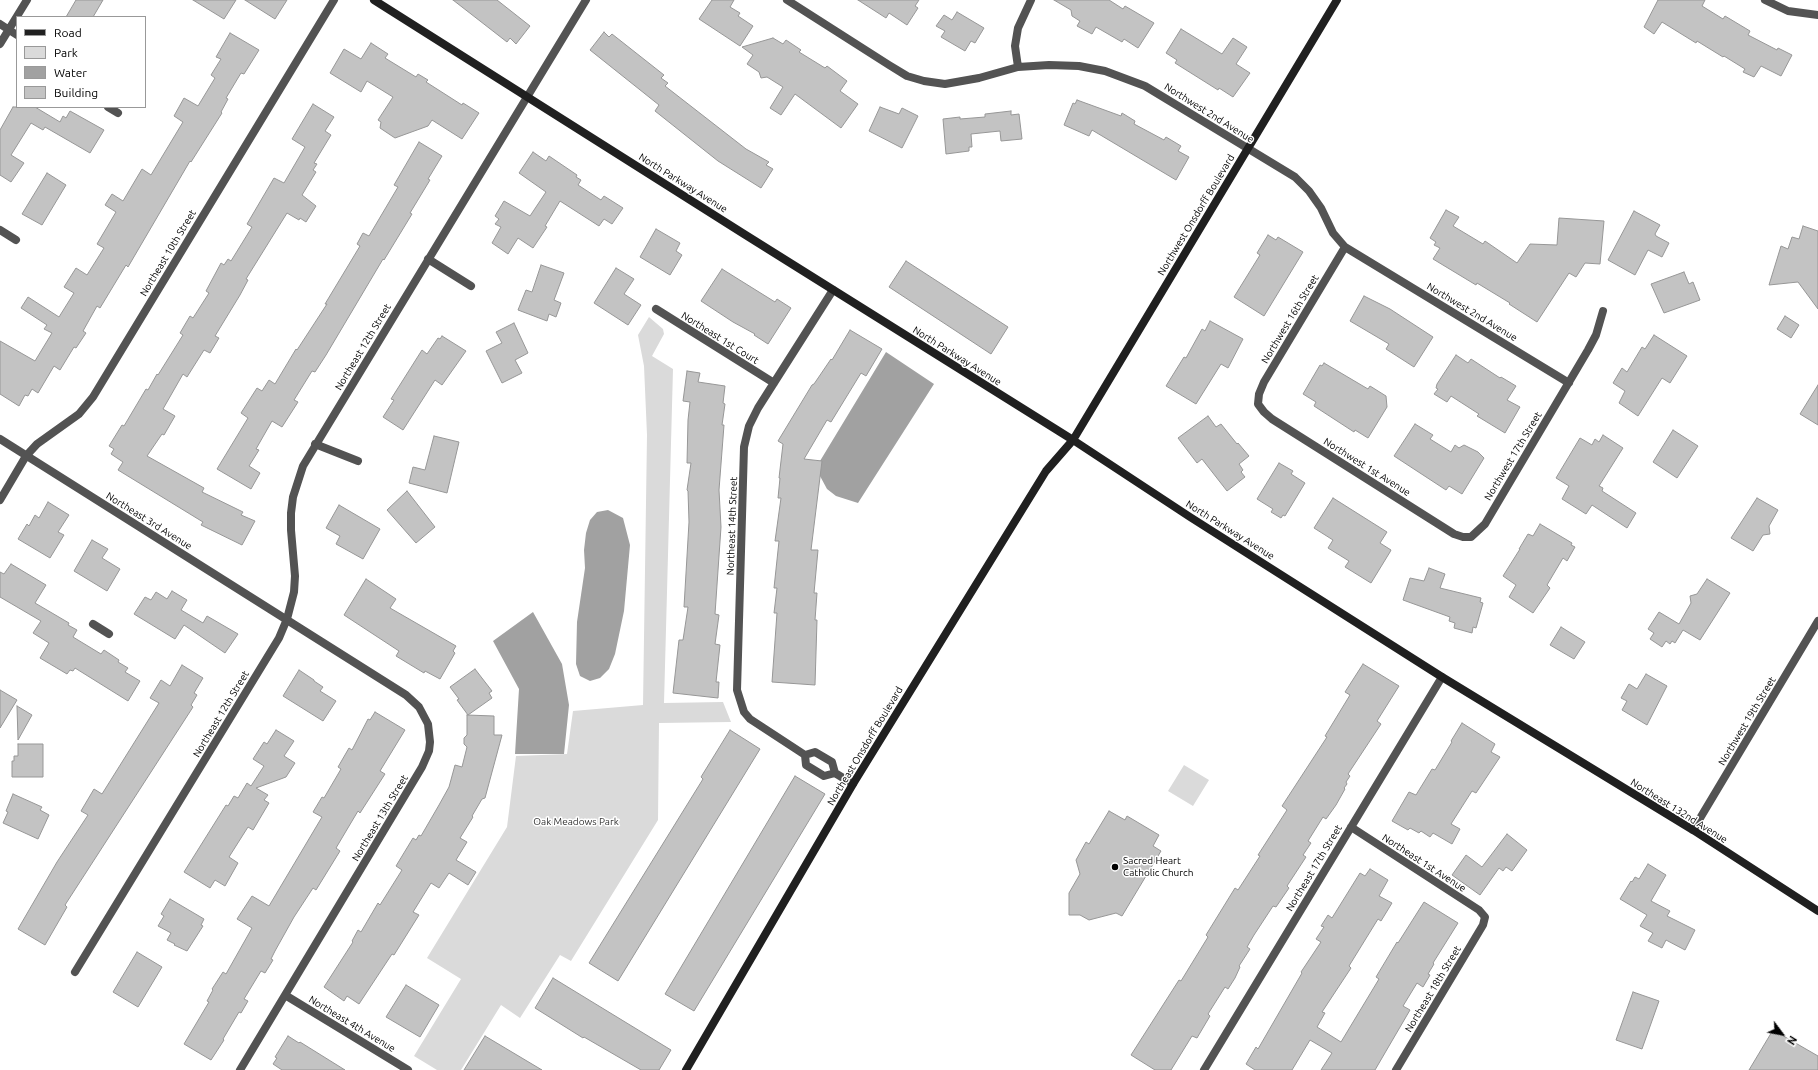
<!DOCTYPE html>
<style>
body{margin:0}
#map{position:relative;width:1818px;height:1070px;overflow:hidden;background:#fff;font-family:Ubuntu,sans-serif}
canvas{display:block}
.legend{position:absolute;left:16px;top:16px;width:130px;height:92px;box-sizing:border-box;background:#fff;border:1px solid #999;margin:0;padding:5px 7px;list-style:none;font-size:12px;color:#000}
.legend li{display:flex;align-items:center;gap:8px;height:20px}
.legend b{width:20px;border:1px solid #999}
.north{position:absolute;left:1762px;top:1014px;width:40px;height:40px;-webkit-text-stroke:3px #fff;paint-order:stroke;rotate:122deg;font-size:11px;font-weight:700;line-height:16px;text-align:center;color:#000}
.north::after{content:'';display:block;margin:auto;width:14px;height:18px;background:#000;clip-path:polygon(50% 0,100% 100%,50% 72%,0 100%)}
</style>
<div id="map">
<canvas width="1818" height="1070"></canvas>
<ul class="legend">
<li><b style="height:5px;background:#202020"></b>Road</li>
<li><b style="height:11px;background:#dadada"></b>Park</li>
<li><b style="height:11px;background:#a1a1a1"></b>Water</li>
<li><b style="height:11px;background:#c3c3c3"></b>Building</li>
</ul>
<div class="north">N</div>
</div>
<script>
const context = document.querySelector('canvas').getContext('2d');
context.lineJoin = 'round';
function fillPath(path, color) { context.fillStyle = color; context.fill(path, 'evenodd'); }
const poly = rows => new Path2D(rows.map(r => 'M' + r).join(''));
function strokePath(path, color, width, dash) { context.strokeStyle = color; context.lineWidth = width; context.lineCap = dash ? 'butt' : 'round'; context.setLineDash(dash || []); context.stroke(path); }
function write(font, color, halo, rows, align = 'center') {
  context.font = font + ' Ubuntu,sans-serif'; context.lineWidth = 3; context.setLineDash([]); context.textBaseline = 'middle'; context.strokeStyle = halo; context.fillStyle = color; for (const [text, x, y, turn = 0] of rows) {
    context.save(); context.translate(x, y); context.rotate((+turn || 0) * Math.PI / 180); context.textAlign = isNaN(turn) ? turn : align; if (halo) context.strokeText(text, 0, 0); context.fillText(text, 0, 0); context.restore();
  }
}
const green = poly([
 [649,317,663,329,664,334,652,356,673,369,664,703,723,702,731,722,659,723,658,820,571,961,560,955,520,1018,501,1005,461,1070,437,1070,414,1056,461,979,427,958,507,827,516,756,567,754,573,711,643,705,647,435,644,366,638,335],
 [1184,765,1209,780,1193,806,1168,791]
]);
const water = poly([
 [886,352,934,384,858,503,836,496,827,489,820,476,820,461],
 [608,510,623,518,630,545,624,611,615,654,609,669,600,678,590,681,580,676,576,664,577,622,585,568,584,550,586,533,590,520,597,512],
 [533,612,562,664,569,705,564,754,515,754,519,689,493,641]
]);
const building = poly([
 [76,0,103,0,93,17,66,17,76,0],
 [193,0,236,0,224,19,193,0],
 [245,0,287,0,275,19,245,0],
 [453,0,497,0,530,26,516,44,510,38,507,42,453,0],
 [712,0,734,0,730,7,740,13,738,16,753,26,740,46,699,19,712,0],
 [858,0,919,0,915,6,918,8,907,25,889,13,886,18,858,0],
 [1054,0,1109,0,1123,9,1125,6,1154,23,1138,48,1124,39,1122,42,1096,27,1092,34,1077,26,1080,21,1072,16,1071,10,1054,0],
 [1658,0,1705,0,1702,6,1723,19,1725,16,1750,31,1748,35,1777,50,1778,48,1792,55,1781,76,1761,66,1754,77,1743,72,1745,69,1724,56,1723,57,1697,41,1696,43,1662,22,1654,34,1644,27,1658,0],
 [957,12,984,28,975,43,971,41,965,51,941,37,945,31,936,26,944,15,952,20,957,12],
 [1181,29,1222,54,1233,38,1247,47,1236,64,1250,73,1233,97,1219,88,1218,90,1175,63,1177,60,1166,53,1181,29],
 [604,32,609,37,612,34,664,75,661,78,668,83,665,86,746,149,769,162,766,165,773,169,761,188,718,161,655,111,659,105,590,50,604,32],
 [230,33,259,50,244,74,241,73,226,98,228,99,221,112,222,113,191,162,190,161,128,267,126,265,100,308,97,306,83,331,86,333,76,348,74,347,60,370,54,366,38,393,32,389,28,396,25,395,19,406,0,394,0,341,35,361,52,333,44,329,47,325,21,308,28,297,59,317,74,293,64,287,76,268,87,275,104,248,97,244,116,212,105,205,112,194,123,201,142,169,151,175,183,122,174,116,184,98,198,106,215,78,211,75,221,59,216,57,230,33],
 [773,38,783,44,786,40,801,50,799,52,825,68,827,66,847,81,840,91,858,104,841,128,795,94,781,115,770,108,783,87,767,77,761,78,759,72,747,64,753,55,742,47,773,38],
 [371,43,388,54,385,58,416,77,418,74,428,80,426,82,462,105,463,103,479,113,462,139,432,120,428,126,395,138,380,128,381,122,378,120,393,97,367,81,361,92,330,73,344,49,361,59,371,43],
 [1077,100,1121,116,1122,113,1135,121,1134,124,1164,140,1166,137,1181,146,1178,151,1189,157,1176,180,1092,130,1089,136,1064,125,1073,103,1075,104,1077,100],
 [313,104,334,117,325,131,331,135,314,163,317,164,313,170,316,172,302,195,316,206,306,222,300,218,299,220,287,213,246,279,248,280,240,295,215,336,219,338,210,353,204,350,187,377,183,374,163,409,175,416,164,435,162,434,147,456,204,488,202,492,243,512,241,515,255,521,242,545,201,525,203,522,118,470,123,462,111,454,114,449,109,446,122,425,124,426,146,389,148,390,157,374,158,375,183,335,180,333,190,316,193,318,209,293,206,291,221,263,224,265,228,259,231,261,252,227,247,224,274,178,284,183,305,147,292,139,313,104],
 [13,107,35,107,60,122,63,116,66,118,70,111,104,130,90,153,45,127,43,130,31,123,11,155,24,163,11,182,0,175,0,130,13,107],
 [880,107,899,114,902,108,918,116,902,148,869,131,880,107],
 [1011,111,1011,115,1019,114,1022,139,1001,141,1000,131,971,134,972,147,969,147,969,151,946,154,943,119,960,117,960,119,985,117,985,114,1011,111],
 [419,142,442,156,428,179,430,180,410,213,412,214,384,260,383,259,326,355,315,372,312,371,294,400,298,402,282,427,272,421,256,449,259,450,249,466,260,473,251,489,217,469,248,418,241,413,257,388,262,391,269,380,275,384,296,349,297,350,327,304,325,304,360,246,357,244,363,233,369,236,398,187,394,185,419,142],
 [533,152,546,161,549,156,577,175,576,177,581,180,578,185,601,200,604,196,623,208,612,224,604,219,599,226,560,201,545,226,547,227,533,248,518,238,508,254,492,243,501,227,495,224,499,219,495,216,504,201,530,216,546,192,519,173,533,152],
 [47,173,66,185,42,225,22,214,47,173],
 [1446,210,1459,217,1453,226,1483,244,1485,241,1517,263,1530,244,1557,245,1559,218,1604,221,1600,264,1585,263,1576,277,1569,273,1537,322,1509,304,1510,303,1477,283,1476,285,1433,259,1440,248,1434,245,1436,242,1430,238,1446,210],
 [1634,211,1660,225,1655,234,1656,236,1669,243,1662,257,1648,250,1635,275,1608,260,1634,211],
 [1803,226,1818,231,1818,309,1798,282,1769,285,1781,246,1788,249,1792,237,1799,239,1803,226],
 [656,229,680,243,676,251,682,255,670,275,640,257,656,229],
 [1268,235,1276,240,1278,237,1303,252,1264,316,1234,297,1260,255,1257,253,1268,235],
 [906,261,1008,327,991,354,889,287,906,261],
 [541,265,564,273,554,300,561,303,556,317,549,314,547,321,518,310,526,290,532,292,541,265],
 [616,268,634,279,624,294,641,305,628,325,594,303,616,268],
 [722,269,775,302,777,299,791,308,768,344,754,335,755,334,733,322,701,301,722,269],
 [1684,272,1689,284,1693,282,1700,300,1664,313,1651,284,1684,272],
 [1364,296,1390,309,1433,337,1414,367,1386,349,1389,344,1350,321,1364,296],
 [1785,316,1799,325,1791,338,1777,329,1785,316],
 [1210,321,1243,339,1228,368,1221,364,1196,404,1166,386,1184,357,1186,358,1202,329,1205,331,1210,321],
 [514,323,528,353,515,360,522,373,502,383,486,351,502,343,496,332,514,323],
 [850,330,882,349,866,376,861,373,831,422,827,420,804,459,822,461,811,550,818,550,814,593,817,593,815,620,817,620,815,685,772,682,777,613,774,613,777,588,774,588,779,541,775,541,781,498,778,498,780,478,779,478,783,444,778,441,812,385,814,384,831,359,832,360,850,330],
 [1654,335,1687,356,1670,383,1662,378,1638,416,1619,403,1625,391,1613,383,1622,368,1627,372,1642,347,1645,349,1654,335],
 [442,336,466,351,442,385,435,380,403,430,383,417,394,400,391,399,422,350,427,354,438,338,440,339,442,336],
 [1456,355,1468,363,1471,359,1500,378,1501,377,1516,386,1507,400,1520,407,1505,433,1477,416,1479,414,1451,396,1447,402,1434,394,1438,389,1436,388,1437,384,1456,355],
 [1324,363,1368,389,1370,386,1386,396,1387,407,1368,438,1355,430,1354,432,1314,406,1316,402,1303,394,1320,365,1322,366,1324,363],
 [687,371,700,373,698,382,725,386,723,403,725,404,722,425,724,425,719,490,721,527,715,614,719,615,715,644,720,645,716,682,719,682,718,698,673,693,679,640,683,640,688,607,684,607,689,522,688,491,687,490,691,463,687,463,688,420,690,402,683,401,687,371],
 [1818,385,1818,425,1800,414,1818,385],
 [1208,416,1216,427,1221,424,1237,444,1238,443,1249,456,1239,464,1243,470,1241,472,1245,477,1227,491,1202,459,1197,463,1178,438,1208,416],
 [1415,424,1433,435,1430,439,1451,452,1455,445,1459,448,1464,445,1478,452,1484,458,1462,494,1449,486,1446,490,1394,456,1415,424],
 [1673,430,1698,446,1677,478,1653,462,1673,430],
 [1603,435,1623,448,1599,486,1603,488,1602,491,1636,513,1627,528,1592,505,1586,514,1562,499,1569,486,1556,478,1580,438,1592,445,1595,439,1599,442,1603,435],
 [434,436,459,442,447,493,409,483,413,467,425,470,434,436],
 [1279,463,1293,471,1291,474,1305,483,1285,516,1283,515,1281,518,1271,512,1273,509,1257,499,1279,463],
 [407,491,435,527,416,543,387,510,407,491],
 [1333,498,1387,532,1380,543,1391,550,1390,552,1371,583,1345,567,1349,561,1328,548,1333,540,1314,528,1333,498],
 [1757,498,1778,510,1769,526,1770,534,1763,535,1753,551,1731,538,1757,498],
 [48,502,69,515,58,532,64,535,50,558,18,539,27,524,29,526,35,515,39,518,48,502],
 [339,505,380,529,363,559,336,544,340,536,326,528,339,505],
 [1540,524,1572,543,1571,545,1575,547,1567,561,1563,558,1547,585,1550,588,1533,613,1509,597,1516,585,1503,576,1520,549,1519,549,1528,534,1533,536,1540,524],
 [92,540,108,549,102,558,120,569,107,591,74,571,92,540],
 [11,564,46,585,35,603,69,623,68,625,77,630,73,637,101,654,104,650,119,660,118,662,128,668,125,672,140,681,128,701,75,668,73,671,70,670,67,674,40,658,49,643,33,633,41,621,0,597,0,572,4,574,11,564],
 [1429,568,1445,574,1440,588,1481,598,1480,602,1483,603,1476,628,1473,627,1472,633,1454,628,1455,623,1449,621,1450,617,1403,600,1410,578,1424,581,1429,568],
 [366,579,396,599,390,608,456,646,453,651,455,653,440,679,425,671,424,673,396,656,399,651,344,615,366,579],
 [1707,579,1730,593,1700,640,1683,630,1675,643,1672,641,1670,644,1666,641,1662,647,1650,639,1654,633,1648,629,1659,612,1679,624,1691,603,1690,596,1697,594,1707,579],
 [172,591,187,600,181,610,203,623,207,616,238,634,225,653,184,625,175,639,134,614,145,597,151,600,156,592,167,599,172,591],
 [1561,627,1585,642,1574,659,1550,645,1561,627],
 [1363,664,1399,686,1377,721,1381,724,1348,774,1350,776,1346,782,1347,784,1344,788,1345,789,1336,805,1326,819,1323,817,1308,841,1311,843,1303,855,1306,857,1287,886,1289,888,1276,907,1273,906,1254,935,1247,947,1250,949,1239,966,1240,967,1235,978,1228,989,1225,987,1208,1014,1210,1016,1197,1038,1192,1036,1171,1070,1155,1070,1131,1055,1179,980,1181,981,1208,937,1206,935,1235,888,1238,890,1260,856,1258,855,1287,810,1282,806,1327,737,1325,736,1350,695,1345,692,1363,664],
 [182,665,203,678,194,693,197,695,191,705,193,707,65,905,67,907,45,945,18,929,57,862,88,815,81,811,94,789,102,794,159,703,150,698,161,680,170,686,182,665],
 [475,669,492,691,489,693,492,698,468,715,457,700,459,699,450,687,475,669],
 [299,670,314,680,314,681,323,687,320,691,336,701,323,721,283,696,299,670],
 [1646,674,1667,686,1647,725,1622,710,1627,701,1621,698,1629,684,1637,689,1646,674],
 [0,690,17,700,0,728,0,690],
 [17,706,32,715,18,740,17,706],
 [375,712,405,730,380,771,385,774,360,813,358,811,336,848,340,851,316,890,313,888,294,917,275,951,271,959,273,960,265,973,261,971,244,999,248,1001,241,1013,239,1012,223,1039,224,1040,211,1060,184,1044,209,1002,207,1001,213,990,212,989,223,972,226,974,252,928,237,919,252,896,269,906,322,817,313,812,322,797,324,798,341,769,338,767,349,748,352,750,368,719,370,720,375,712],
 [467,715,494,716,494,735,502,735,485,798,482,799,472,816,473,817,460,838,467,842,456,860,476,872,468,885,449,873,439,888,431,883,413,912,419,915,394,955,392,954,359,1004,347,996,344,1001,324,987,353,942,352,941,358,930,361,932,378,903,380,905,402,870,396,866,413,838,416,840,419,835,421,836,439,805,449,787,455,765,462,767,467,747,464,744,464,738,467,735,467,715],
 [1462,723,1495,744,1491,752,1500,757,1476,793,1472,791,1451,824,1460,829,1452,844,1433,833,1430,837,1421,831,1419,833,1410,828,1408,830,1392,821,1409,792,1416,795,1432,769,1435,770,1452,742,1451,741,1462,723],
 [276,730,294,741,284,756,295,763,286,777,256,788,268,795,264,800,269,803,253,830,248,827,229,857,238,863,225,886,215,880,210,888,184,872,226,805,228,806,234,796,238,798,247,783,251,786,264,766,253,759,264,742,267,744,276,730],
 [730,730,760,749,618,981,589,963,703,779,701,777,730,730],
 [18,744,43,744,43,777,12,777,12,761,14,761,14,756,18,756,18,744],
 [795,776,825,794,694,1011,665,994,795,776],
 [13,794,42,807,40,810,49,815,38,839,3,823,8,812,6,811,13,794],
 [1109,811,1125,820,1127,816,1159,835,1153,846,1161,851,1122,916,1116,913,1089,920,1080,915,1069,915,1069,893,1080,874,1076,860,1086,842,1089,844,1109,811],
 [1507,834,1527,850,1512,871,1506,867,1503,871,1499,868,1480,895,1452,875,1466,855,1482,867,1507,834],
 [1648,864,1666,875,1651,901,1670,911,1667,916,1695,930,1685,950,1666,940,1662,948,1648,941,1653,933,1640,926,1647,915,1620,899,1631,881,1632,882,1635,877,1639,879,1648,864],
 [1370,869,1388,880,1379,896,1392,903,1381,921,1378,919,1349,966,1351,968,1322,1012,1325,1013,1317,1027,1341,1042,1379,979,1376,977,1397,942,1398,943,1424,902,1458,923,1433,963,1434,964,1428,974,1430,975,1423,987,1417,983,1403,1006,1410,1010,1375,1070,1321,1070,1332,1053,1310,1040,1292,1070,1255,1070,1246,1064,1256,1047,1258,1049,1302,973,1301,972,1321,942,1316,939,1324,927,1321,926,1328,915,1332,918,1360,873,1365,876,1370,869],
 [170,899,204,919,201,925,203,926,187,951,174,945,175,944,167,940,171,933,158,926,164,916,161,914,170,899],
 [137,952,162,967,138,1007,113,992,137,952],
 [553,978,671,1050,659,1070,641,1070,584,1037,583,1038,535,1008,553,978],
 [406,985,439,1005,420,1037,386,1017,406,985],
 [1633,992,1659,1001,1642,1049,1616,1040,1633,992],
 [1773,1030,1818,1056,1818,1070,1749,1070,1773,1030],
 [288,1036,299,1043,300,1042,345,1070,282,1070,273,1064,277,1058,275,1057,288,1036],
 [485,1036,542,1070,464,1070,485,1036]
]);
const street = poly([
 [787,0,889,65,907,76,924,81,945,84,979,78,1018,67,1049,65,1079,66,1105,71,1145,86,1295,177,1309,191,1321,208,1333,233,1345,247,1569,383],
 [1765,0,1788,11,1818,15],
 [0,24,17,35],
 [0,44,27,0],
 [1018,67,1015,46,1018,28,1031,0],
 [108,107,118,113],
 [0,230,16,240],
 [1345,247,1264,382,1259,394,1258,404,1264,412,1272,419,1454,534,1463,537,1471,537,1485,524,1588,350,1596,335,1603,311],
 [428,259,471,286],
 [833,290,758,408,749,426,744,447,737,690,744,712,750,719,805,755,815,752,832,762,835,773,853,784],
 [656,309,774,383],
 [0,439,406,695,419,707,428,724,430,742,429,751,422,767,240,1070],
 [315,444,358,461],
 [0,500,26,456,37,444,79,414,93,397,334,0],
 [93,624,109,634],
 [805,755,806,765,824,776,835,773],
 [1351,827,1479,910,1485,917,1483,925,1396,1070],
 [1693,830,1818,621],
 [75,972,279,638,287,619,294,592,295,576,291,530,291,513,293,497,303,466,586,0],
 [285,995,408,1070],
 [1204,1070,1442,677]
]);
const secondary = poly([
 [374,0,744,234,1073,440,1190,517,1442,677,1693,830,1818,911],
 [686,1070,853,784,1046,471,1073,440,1337,0]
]);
const markers = [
 [1115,867,4,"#000"]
];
const streetNames = [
 ["Northwest 2nd Avenue",1209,113,32],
 ["North Parkway Avenue",683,183,32],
 ["Northwest Onsdorff Boulevard",1196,215,-59],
 ["Northeast 10th Street",168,253,-59],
 ["Northwest 2nd Avenue",1472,312,31],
 ["Northwest 16th Street",1290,319,-59],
 ["Northeast 1st Court",720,338,32],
 ["Northeast 12th Street",363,347,-59],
 ["North Parkway Avenue",957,356,32],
 ["Northwest 17th Street",1513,456,-59],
 ["Northwest 1st Avenue",1367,467,32],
 ["Northeast 3rd Avenue",149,521,32],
 ["Northeast 14th Street",732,526,-88],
 ["North Parkway Avenue",1230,530,32],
 ["Northeast 12th Street",221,714,-59],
 ["Northwest 19th Street",1747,721,-59],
 ["Northeast Onsdorff Boulevard",865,746,-59],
 ["Northeast 132nd Avenue",1679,811,32],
 ["Northeast 13th Street",380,818,-59],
 ["Northeast 1st Avenue",1424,863,33],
 ["Northeast 17th Street",1314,868,-59],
 ["Northeast 18th Street",1433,989,-59],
 ["Northeast 4th Avenue",352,1024,31]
];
const parkNames = [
 ["Oak Meadows Park",576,822]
];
const poiNames = [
 ["Sacred Heart",1123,861],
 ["Catholic Church",1123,873]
];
fillPath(green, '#dadada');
fillPath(water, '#a1a1a1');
fillPath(building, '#c3c3c3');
strokePath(building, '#979797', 1);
strokePath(street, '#535353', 8);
strokePath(secondary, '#202020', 8);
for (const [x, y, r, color] of markers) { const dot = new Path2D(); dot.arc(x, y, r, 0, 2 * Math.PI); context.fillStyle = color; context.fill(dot); strokePath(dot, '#fff', 1.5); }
write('10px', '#000', '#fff', streetNames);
write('10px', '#313131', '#fff', parkNames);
write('10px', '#000', '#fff', poiNames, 'left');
</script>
